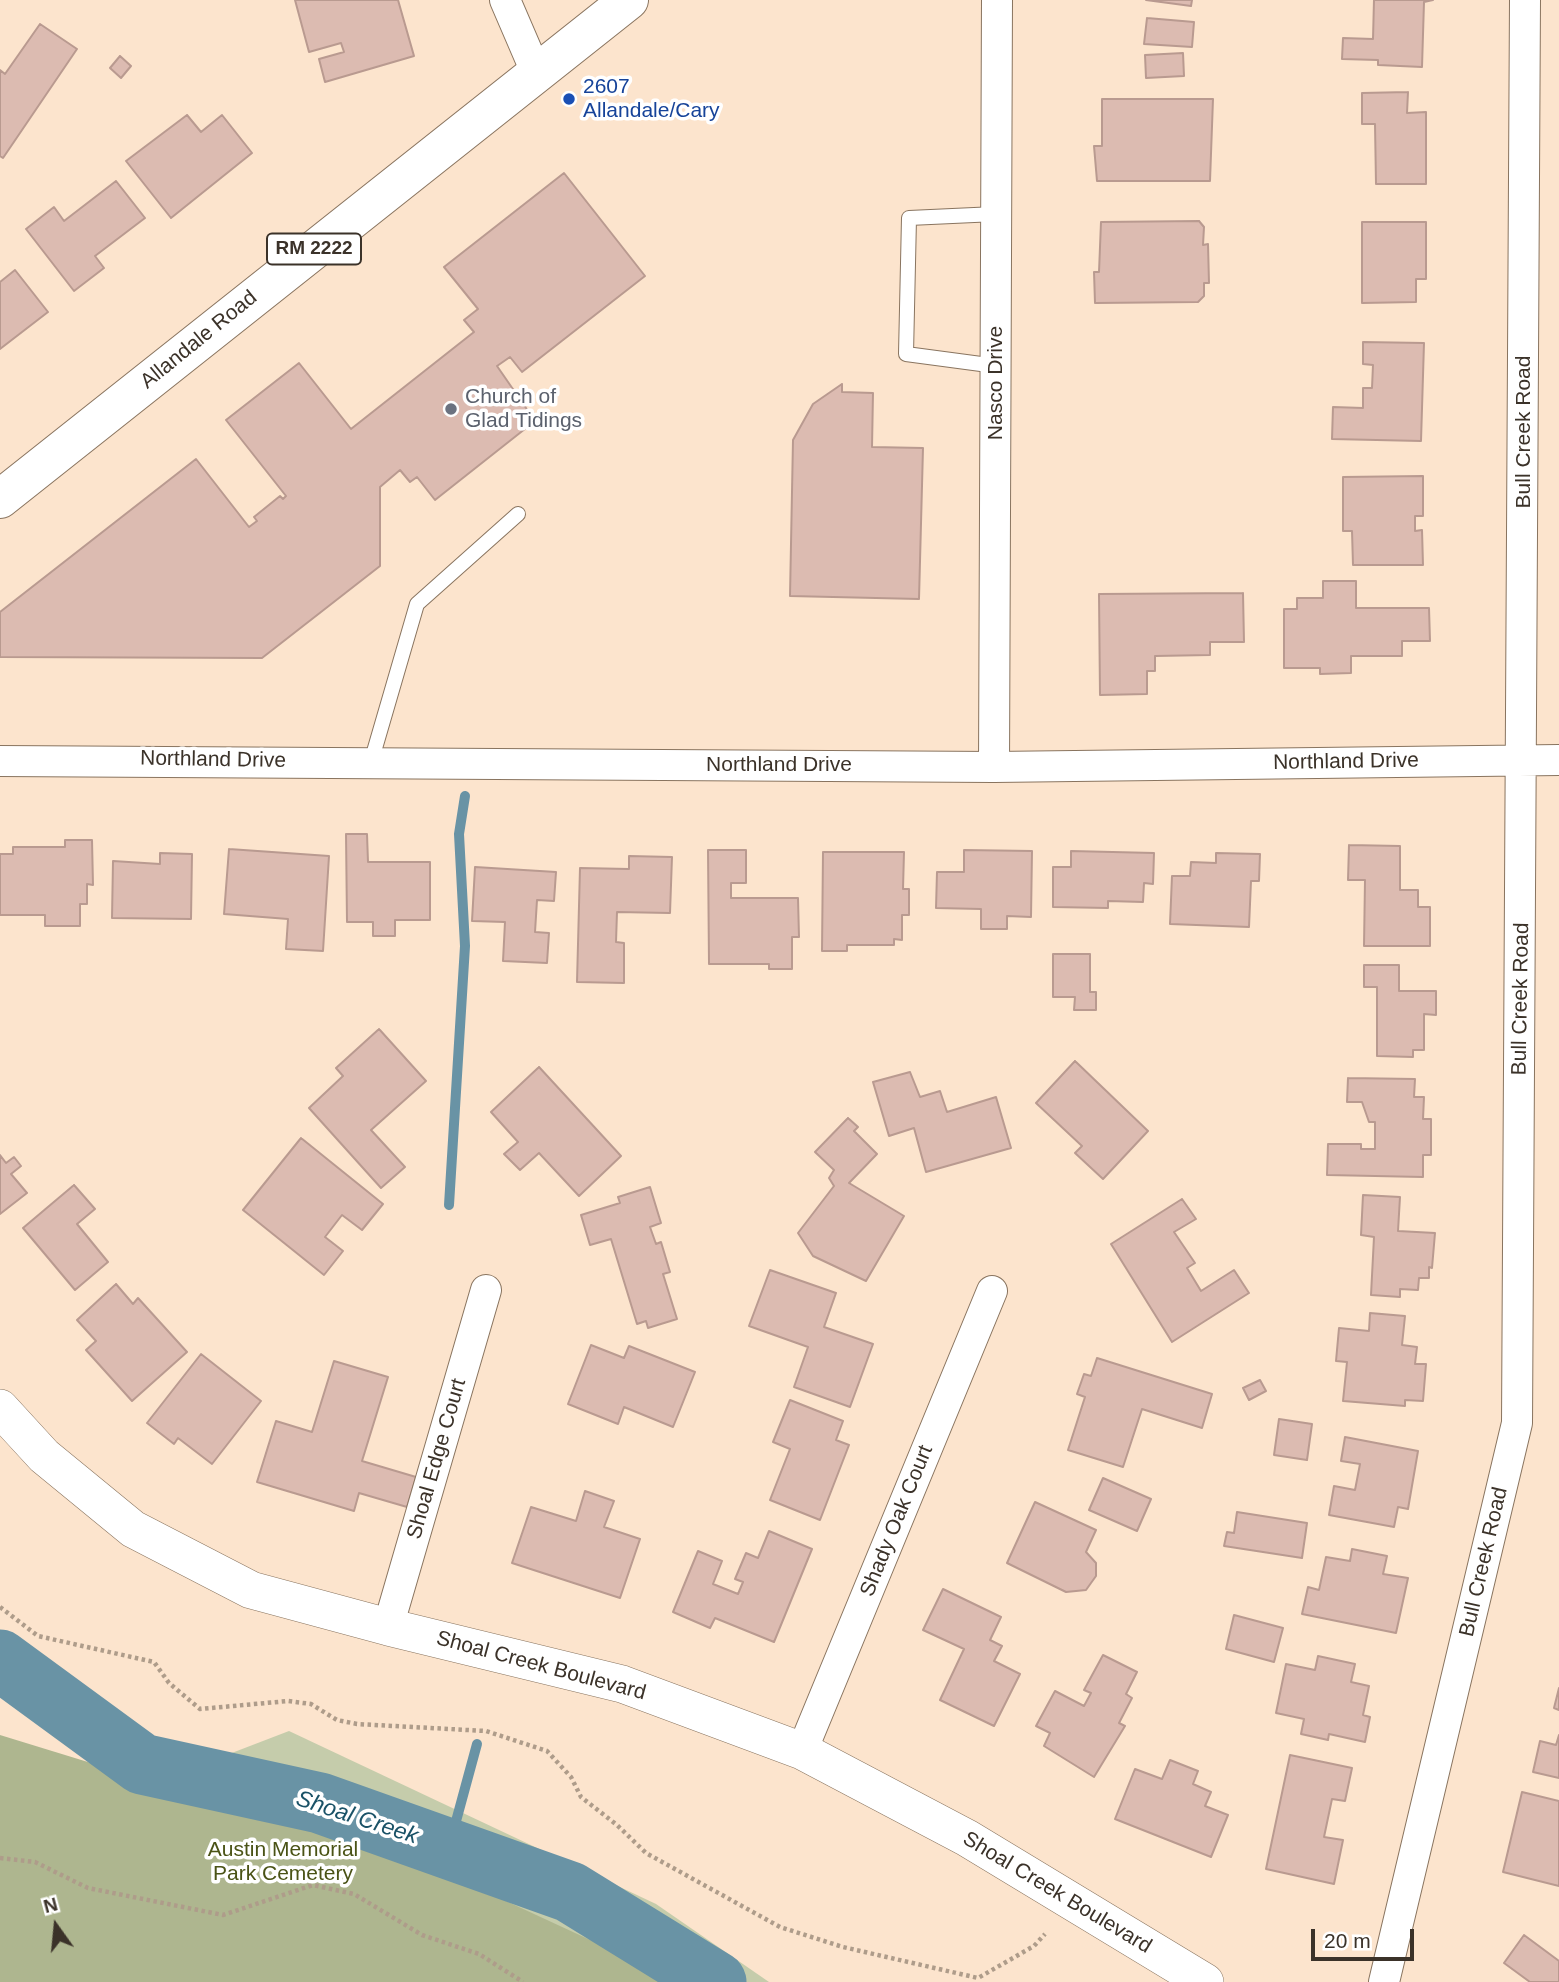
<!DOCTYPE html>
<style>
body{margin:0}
#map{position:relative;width:1559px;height:1982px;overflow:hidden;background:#fce4cd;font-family:Arial,sans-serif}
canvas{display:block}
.north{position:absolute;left:21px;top:1891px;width:70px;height:70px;-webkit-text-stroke:5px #fff;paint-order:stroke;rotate:345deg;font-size:19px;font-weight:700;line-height:28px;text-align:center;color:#3b3229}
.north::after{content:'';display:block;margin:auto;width:24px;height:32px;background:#3b3229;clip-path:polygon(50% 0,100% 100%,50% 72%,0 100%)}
.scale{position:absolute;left:1311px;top:1929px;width:103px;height:32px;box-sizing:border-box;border:4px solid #3b3229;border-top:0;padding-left:9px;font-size:21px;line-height:24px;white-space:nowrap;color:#3b3229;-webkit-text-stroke:5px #fff;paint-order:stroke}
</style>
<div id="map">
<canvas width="1559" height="1982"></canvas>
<div class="north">N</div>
<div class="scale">20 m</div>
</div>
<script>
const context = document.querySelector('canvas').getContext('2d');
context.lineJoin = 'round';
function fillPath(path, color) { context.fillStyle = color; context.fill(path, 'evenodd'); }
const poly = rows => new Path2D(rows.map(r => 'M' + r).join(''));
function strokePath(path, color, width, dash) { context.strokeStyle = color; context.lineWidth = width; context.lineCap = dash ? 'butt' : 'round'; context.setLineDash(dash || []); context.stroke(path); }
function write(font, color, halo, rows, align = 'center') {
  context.font = font + ' Arial,sans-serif'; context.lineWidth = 7; context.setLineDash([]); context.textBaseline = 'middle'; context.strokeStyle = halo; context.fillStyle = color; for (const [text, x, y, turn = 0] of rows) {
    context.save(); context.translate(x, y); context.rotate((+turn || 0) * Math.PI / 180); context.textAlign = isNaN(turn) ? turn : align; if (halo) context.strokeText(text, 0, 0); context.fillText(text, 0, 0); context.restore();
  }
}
const green = poly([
 [289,1731,656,1904,769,1982,0,1982,0,1842]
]);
const forest = poly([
 [0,1735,439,1870,681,1982,0,1982]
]);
const stream = poly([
 [449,1205,465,946,459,834,465,796],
 [449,1847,477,1744]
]);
const river = poly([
 [0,1660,142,1764,320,1803,570,1892,716,1982]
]);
const building = poly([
 [295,0,398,0,414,56,325,82,319,59,344,52,341,43,309,52,295,0],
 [1146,0,1192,0,1191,6,1146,0],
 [1374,0,1433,0,1424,2,1422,67,1378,65,1378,60,1342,59,1343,38,1373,39,1374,0],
 [1147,18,1194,22,1192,47,1144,44,1147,18],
 [40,24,77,49,3,158,0,156,0,70,5,74,40,24],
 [1183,53,1184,76,1146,78,1145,55,1183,53],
 [120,56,131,66,121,78,110,68,120,56],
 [1408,92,1407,113,1426,112,1426,184,1376,184,1375,124,1362,124,1362,93,1408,92],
 [1102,99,1213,99,1210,181,1097,181,1094,146,1102,146,1102,99],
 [187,115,201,132,222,115,252,153,171,218,126,161,187,115],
 [564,173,645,276,522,372,510,357,497,366,535,421,435,500,417,477,410,482,400,470,380,487,380,566,262,658,0,657,0,612,196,459,249,527,257,521,254,517,280,496,283,499,286,496,226,420,299,363,351,429,474,332,464,320,478,309,444,267,564,173],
 [116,181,145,218,95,256,104,268,74,291,26,229,54,207,64,221,116,181],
 [1199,221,1204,227,1203,245,1208,244,1209,283,1204,283,1204,296,1198,302,1095,303,1094,272,1099,272,1101,222,1199,221],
 [1362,222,1426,222,1426,279,1416,279,1416,302,1362,303,1362,222],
 [15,270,48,312,0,349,0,282,15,270],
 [1363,342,1424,343,1421,441,1332,439,1333,407,1363,408,1363,388,1372,388,1373,365,1363,364,1363,342],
 [842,384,842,392,873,393,872,447,923,448,919,599,790,596,793,440,813,404,842,384],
 [1423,476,1423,516,1415,516,1415,531,1422,530,1423,565,1353,565,1352,531,1343,531,1343,477,1423,476],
 [1323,581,1356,581,1356,608,1429,608,1430,641,1402,641,1402,656,1351,656,1351,673,1320,674,1320,668,1284,668,1284,609,1297,609,1297,598,1323,598,1323,581],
 [1243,593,1244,642,1210,642,1210,655,1155,656,1155,671,1147,671,1147,694,1100,695,1099,594,1243,593],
 [346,834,367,834,368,862,430,862,430,920,395,920,395,936,373,936,373,922,347,922,346,834],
 [65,840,92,840,93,885,87,884,87,904,80,904,80,926,45,926,45,915,0,915,0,854,13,854,13,847,65,847,65,840],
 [1349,845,1400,846,1400,890,1418,890,1418,907,1430,907,1430,946,1364,946,1365,880,1348,880,1349,845],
 [229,849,329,856,323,951,286,949,288,919,224,914,229,849],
 [708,850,746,850,746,883,731,883,731,898,798,898,799,937,792,937,792,969,769,969,769,964,709,964,708,850],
 [964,850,1032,851,1031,917,1007,916,1007,929,981,929,981,909,936,908,937,872,964,872,964,850],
 [1071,851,1154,853,1153,884,1144,883,1143,902,1108,901,1108,908,1053,907,1053,867,1071,867,1071,851],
 [823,852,904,852,903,889,909,889,909,915,902,915,902,940,894,939,894,945,847,945,847,951,822,951,823,852],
 [160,853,192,854,191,919,112,918,113,861,160,864,160,853],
 [1216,853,1260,854,1259,881,1251,881,1249,927,1170,924,1172,876,1190,876,1191,862,1216,863,1216,853],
 [629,856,672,857,670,913,617,912,616,942,624,943,624,983,577,982,580,868,629,869,629,856],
 [475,867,556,872,554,901,537,900,535,932,549,933,547,963,503,961,505,922,472,921,475,867],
 [1053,954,1090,954,1090,992,1096,992,1096,1010,1074,1010,1075,997,1053,997,1053,954],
 [1364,965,1399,965,1399,991,1436,991,1436,1015,1424,1014,1424,1050,1413,1050,1413,1057,1377,1056,1377,987,1364,987,1364,965],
 [379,1029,426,1081,371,1130,405,1167,381,1188,309,1108,343,1076,336,1068,379,1029],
 [1075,1061,1148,1131,1103,1179,1075,1153,1082,1146,1036,1103,1075,1061],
 [539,1067,621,1156,579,1196,539,1153,520,1170,504,1154,518,1142,491,1112,539,1067],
 [910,1072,920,1097,940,1091,947,1112,996,1097,1011,1148,926,1172,914,1128,889,1136,873,1082,910,1072],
 [1348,1078,1415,1079,1414,1097,1424,1097,1423,1119,1431,1119,1431,1155,1423,1155,1423,1177,1327,1175,1328,1144,1361,1144,1361,1149,1375,1149,1375,1122,1369,1122,1362,1102,1347,1102,1348,1078],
 [848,1118,858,1127,854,1131,877,1154,849,1183,904,1216,866,1281,813,1256,798,1233,834,1186,829,1178,834,1170,815,1152,848,1118],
 [301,1138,383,1204,362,1230,342,1215,325,1237,343,1251,324,1275,243,1210,301,1138],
 [0,1155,6,1163,14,1157,21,1166,11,1174,27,1193,0,1214,0,1155],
 [74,1185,95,1209,77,1224,108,1262,75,1290,23,1228,74,1185],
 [650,1187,661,1223,650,1227,656,1244,661,1242,670,1272,663,1274,677,1319,648,1328,646,1321,637,1324,611,1239,590,1245,581,1215,620,1203,618,1197,650,1187],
 [1363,1195,1400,1197,1398,1231,1435,1233,1432,1268,1429,1267,1429,1278,1419,1278,1418,1290,1400,1289,1400,1297,1371,1295,1374,1237,1361,1235,1363,1195],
 [1182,1199,1196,1219,1174,1232,1195,1263,1187,1268,1201,1291,1234,1270,1249,1293,1172,1342,1111,1244,1182,1199],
 [770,1270,836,1293,824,1327,873,1344,850,1407,794,1387,808,1347,749,1326,770,1270],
 [116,1284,133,1304,138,1298,187,1352,132,1401,86,1350,96,1341,77,1320,116,1284],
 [1370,1313,1405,1316,1402,1345,1417,1347,1415,1364,1426,1364,1423,1401,1405,1400,1405,1406,1343,1401,1347,1362,1336,1361,1339,1328,1369,1331,1370,1313],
 [591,1345,624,1358,629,1346,695,1372,673,1427,624,1407,618,1424,568,1404,591,1345],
 [201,1354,261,1401,212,1464,178,1438,174,1444,147,1423,201,1354],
 [1097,1358,1212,1394,1202,1428,1142,1409,1123,1467,1068,1450,1085,1397,1077,1394,1084,1374,1091,1376,1097,1358],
 [334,1361,388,1377,362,1461,416,1477,407,1507,359,1493,354,1511,257,1482,276,1421,312,1432,334,1361],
 [1260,1380,1266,1391,1249,1400,1243,1388,1260,1380],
 [790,1400,843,1421,836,1440,849,1445,820,1520,770,1500,790,1449,773,1442,790,1400],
 [1279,1419,1312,1424,1307,1460,1274,1455,1279,1419],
 [1345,1437,1418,1451,1408,1509,1398,1507,1394,1527,1329,1515,1334,1486,1355,1490,1360,1464,1341,1461,1345,1437],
 [1103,1478,1151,1499,1137,1531,1089,1510,1103,1478],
 [585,1491,614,1501,604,1527,640,1539,620,1598,512,1563,531,1507,576,1521,585,1491],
 [1035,1502,1096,1530,1086,1552,1096,1563,1096,1576,1086,1590,1066,1592,1007,1563,1035,1502],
 [1237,1512,1307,1523,1302,1558,1224,1546,1227,1532,1234,1533,1237,1512],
 [769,1531,812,1549,774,1642,715,1618,710,1628,673,1612,698,1551,722,1561,713,1584,738,1594,743,1582,735,1579,746,1553,758,1558,769,1531],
 [1352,1549,1387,1556,1383,1574,1408,1578,1396,1633,1302,1614,1308,1587,1319,1590,1326,1557,1350,1561,1352,1549],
 [943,1589,1001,1617,990,1640,1002,1646,994,1661,1020,1674,994,1726,940,1700,964,1649,923,1630,943,1589],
 [1234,1615,1283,1628,1274,1662,1226,1649,1234,1615],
 [1103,1655,1137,1672,1126,1694,1132,1698,1119,1723,1125,1726,1094,1777,1044,1746,1050,1733,1036,1726,1055,1691,1084,1706,1091,1693,1084,1690,1103,1655],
 [1318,1656,1355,1664,1351,1682,1369,1686,1363,1715,1370,1717,1365,1742,1329,1734,1328,1740,1301,1734,1304,1719,1276,1713,1286,1664,1315,1670,1318,1656],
 [1559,1688,1559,1710,1554,1708,1559,1688],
 [1559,1735,1559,1778,1533,1772,1540,1741,1556,1745,1559,1735],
 [1290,1755,1352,1768,1345,1801,1332,1799,1324,1837,1343,1840,1334,1884,1266,1869,1290,1755],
 [1170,1760,1198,1771,1193,1784,1211,1792,1205,1806,1228,1815,1211,1857,1115,1819,1135,1769,1162,1779,1170,1760],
 [1522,1792,1559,1801,1559,1886,1503,1872,1522,1792],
 [1524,1935,1559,1961,1559,1982,1530,1982,1504,1963,1524,1935]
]);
const path = poly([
 [0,1607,38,1636,154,1662,169,1683,200,1709,288,1701,311,1704,337,1720,357,1724,486,1731,547,1751,571,1777,581,1797,617,1825,646,1853,780,1927,843,1947,978,1978,1034,1946,1045,1934],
 [0,1858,35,1862,88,1888,223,1915,313,1885,354,1894,422,1935,479,1954,523,1982]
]);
const service = poly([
 [996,366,906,354,909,218,996,214],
 [371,762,417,604,518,514]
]);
const minor = poly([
 [505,0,536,72],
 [0,761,994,767,1559,760],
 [994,767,997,0],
 [388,1627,486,1290],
 [802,1751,992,1291],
 [1384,1982,1517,1423,1525,0]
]);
const tertiary = poly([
 [0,1408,44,1456,133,1529,251,1590,388,1627,622,1684,802,1751,967,1838,1205,1982]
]);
const primary = poly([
 [0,499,629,0]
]);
const markers = [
 [569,99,7,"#1a4fb4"],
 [451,409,7,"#6b7280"]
];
const shields = [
 [314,249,94]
];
const shieldNames = [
 ["RM 2222",314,249]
];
const transitNames = [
 ["2607",583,87],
 ["Allandale/Cary",583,111]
];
const streetNames = [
 ["Allandale Road",199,340,-39],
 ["Nasco Drive",996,383,-90],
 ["Bull Creek Road",1524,432,-90],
 ["Northland Drive",213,760,1],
 ["Northland Drive",1346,762,-1],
 ["Northland Drive",779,765],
 ["Bull Creek Road",1521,999,-89],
 ["Shoal Edge Court",437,1459,-74],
 ["Shady Oak Court",897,1521,-68],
 ["Bull Creek Road",1484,1562,-77],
 ["Shoal Creek Boulevard",541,1666,15],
 ["Shoal Creek Boulevard",1057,1893,31]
];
const worshipNames = [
 ["Church of",465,397],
 ["Glad Tidings",465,421]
];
const parkNames = [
 ["Austin Memorial",283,1850],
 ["Park Cemetery",283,1874]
];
const waterNames = [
 ["Shoal Creek",357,1818,18]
];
fillPath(green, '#c5ccab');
fillPath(forest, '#aeb68f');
strokePath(stream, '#6993a5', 10);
strokePath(river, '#6993a5', 61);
fillPath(building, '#dcbbb1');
strokePath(building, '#b99a90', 2);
strokePath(service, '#89745f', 16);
strokePath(minor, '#89745f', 32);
strokePath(tertiary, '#89745f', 38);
strokePath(primary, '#89745f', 40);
strokePath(path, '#ae9c8a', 4.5, [3.5, 3.5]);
strokePath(service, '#fff', 14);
strokePath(minor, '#fff', 30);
strokePath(tertiary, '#fff', 37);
strokePath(primary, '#fff', 38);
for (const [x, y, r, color] of markers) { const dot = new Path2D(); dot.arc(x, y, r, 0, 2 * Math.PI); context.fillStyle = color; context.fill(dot); strokePath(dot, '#fff', 2.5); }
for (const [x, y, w] of shields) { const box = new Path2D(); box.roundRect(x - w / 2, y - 15.5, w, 31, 5); context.fillStyle = '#fff'; context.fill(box); strokePath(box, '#3b3229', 2); }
write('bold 19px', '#3b3229', null, shieldNames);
write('21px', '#164399', '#fff', transitNames, 'left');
write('21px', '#3b3229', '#fff', streetNames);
write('21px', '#5b616d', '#fff', worshipNames, 'left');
write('21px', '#4a5316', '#fff', parkNames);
write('italic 23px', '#1a5267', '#fff', waterNames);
</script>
